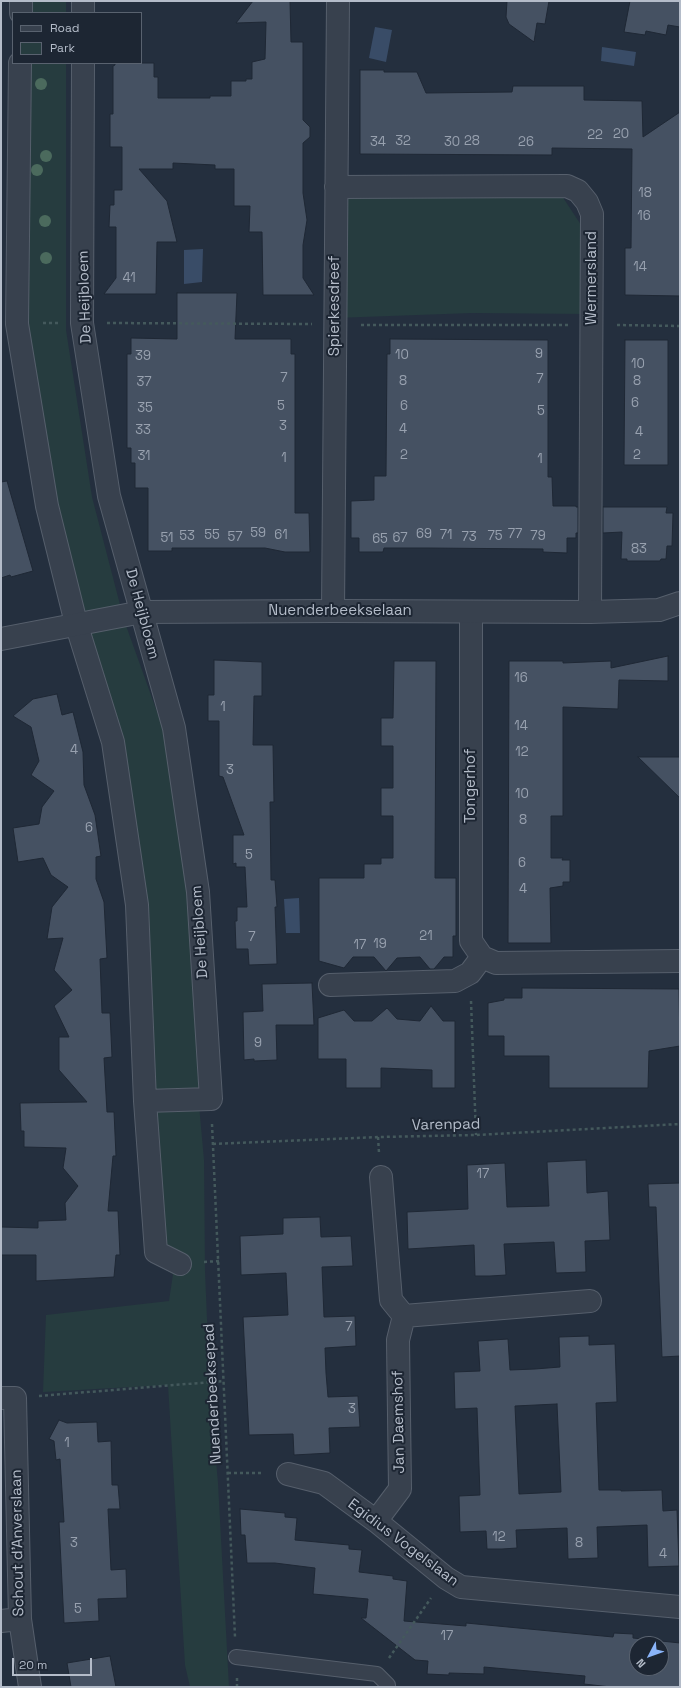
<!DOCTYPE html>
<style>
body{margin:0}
#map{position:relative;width:681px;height:1688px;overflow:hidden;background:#242f3e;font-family:"Space Grotesk",sans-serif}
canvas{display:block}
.frame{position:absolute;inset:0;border:2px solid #b4bcc9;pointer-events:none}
.legend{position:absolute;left:12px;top:12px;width:130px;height:52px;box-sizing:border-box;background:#1d2633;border:1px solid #59626f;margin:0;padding:5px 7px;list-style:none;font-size:12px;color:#b4bcc9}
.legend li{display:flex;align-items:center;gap:8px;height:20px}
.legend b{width:20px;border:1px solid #59626f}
.north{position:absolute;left:629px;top:1636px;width:40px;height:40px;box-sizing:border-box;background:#1d2633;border:1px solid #59626f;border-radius:50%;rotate:229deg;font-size:11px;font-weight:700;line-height:16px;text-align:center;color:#b4bcc9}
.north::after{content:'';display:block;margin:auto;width:14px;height:18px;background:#8ab4f8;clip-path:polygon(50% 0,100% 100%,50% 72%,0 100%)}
.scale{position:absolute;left:12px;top:1658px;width:80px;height:18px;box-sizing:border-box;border:2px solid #b4bcc9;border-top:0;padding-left:5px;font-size:12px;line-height:14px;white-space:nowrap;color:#b4bcc9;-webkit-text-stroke:3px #1d2633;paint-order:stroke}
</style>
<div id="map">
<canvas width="681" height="1688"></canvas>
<div class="frame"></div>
<ul class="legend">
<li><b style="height:5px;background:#38414e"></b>Road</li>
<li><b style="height:11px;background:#263c3f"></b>Park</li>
</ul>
<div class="north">N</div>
<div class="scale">20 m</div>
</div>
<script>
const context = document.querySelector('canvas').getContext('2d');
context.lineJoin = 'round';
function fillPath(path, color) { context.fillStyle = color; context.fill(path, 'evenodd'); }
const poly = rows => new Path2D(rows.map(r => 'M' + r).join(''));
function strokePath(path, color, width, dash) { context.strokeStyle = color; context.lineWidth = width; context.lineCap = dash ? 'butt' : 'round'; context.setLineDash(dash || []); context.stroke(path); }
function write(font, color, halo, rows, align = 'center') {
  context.font = font + ' "Space Grotesk",sans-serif'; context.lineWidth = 4; context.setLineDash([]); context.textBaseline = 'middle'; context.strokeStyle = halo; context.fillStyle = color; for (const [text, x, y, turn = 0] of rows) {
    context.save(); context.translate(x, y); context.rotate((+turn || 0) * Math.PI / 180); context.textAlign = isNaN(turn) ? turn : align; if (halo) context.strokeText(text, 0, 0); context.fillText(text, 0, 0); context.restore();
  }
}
const green = poly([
 [25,1,66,1,66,13,25,13],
 [24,63,66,63,66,330,92,497,124,620,166,737,191,902,199,1105,204,1160,205,1271,210,1391,218,1483,229,1687,190,1687,185,1665,168,1385,43,1392,46,1315,169,1301,173,1274,149,1261,138,1111,129,914,105,751,50,510,21,331],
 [339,195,562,196,581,225,587,314,472,313,335,318]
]);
const water = poly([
 [375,27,392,30,386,62,369,58],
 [602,47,636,52,634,66,601,61],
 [203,249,202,282,184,284,184,250],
 [299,898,300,933,286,933,284,899]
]);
const building = poly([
 [253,1,290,1,291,42,303,42,303,120,310,127,310,137,303,143,303,193,307,220,303,245,303,278,314,295,263,295,262,232,249,232,250,206,234,206,234,169,215,169,215,165,173,163,173,169,139,169,167,201,177,242,157,242,156,294,104,294,116,278,116,227,109,227,110,205,114,205,114,190,122,190,122,147,110,147,110,114,113,114,113,66,115,65,115,63,154,63,154,77,158,77,158,98,210,98,210,96,231,96,231,81,246,81,246,79,252,79,252,62,265,59,266,22,236,23,253,1],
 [507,1,549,1,545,24,537,23,534,42,509,24,506,17,507,1],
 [630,1,680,1,680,27,668,25,666,35,646,31,645,35,624,32,630,1],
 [360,70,384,70,384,72,417,72,426,93,512,92,513,86,584,86,584,100,642,101,643,137,680,112,680,296,625,295,625,248,631,248,632,149,552,148,552,155,360,154,360,70],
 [177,293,237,293,235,339,291,339,291,354,295,354,295,513,309,513,310,552,285,552,265,548,172,548,172,551,148,551,148,488,135,488,135,463,131,463,131,448,127,448,127,354,131,354,131,338,177,339,177,293],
 [390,339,548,340,548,477,552,477,553,506,576,506,576,507,578,507,578,533,576,533,576,538,567,538,567,553,543,552,543,549,429,548,384,548,383,552,359,552,359,538,351,538,351,501,374,500,374,476,386,476,387,354,390,354,390,339],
 [625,340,668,340,668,465,624,465,625,340],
 [7,481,33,571,11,577,10,575,1,578,1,482,7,481],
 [603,507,667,507,666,513,673,513,672,546,667,546,666,559,661,559,660,561,627,561,627,559,621,559,622,532,603,533,603,507],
 [668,656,668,681,619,680,618,709,563,707,563,816,551,816,551,858,563,858,562,860,570,860,570,882,563,882,563,886,550,888,551,943,508,943,509,661,563,661,563,663,611,661,611,668,668,656],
 [214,660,262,662,262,696,254,696,253,745,273,745,274,802,270,802,271,880,275,880,277,907,275,907,277,964,249,965,248,949,236,949,235,921,237,921,237,907,247,907,245,867,236,867,236,863,233,864,233,835,244,835,223,777,219,776,219,721,208,721,208,695,214,695,214,660],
 [394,661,436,661,435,878,456,878,456,936,453,936,453,957,444,957,434,969,430,969,420,957,397,958,386,971,374,957,353,957,344,968,319,961,319,878,364,878,364,864,381,864,381,858,393,858,393,816,381,816,381,788,393,788,393,746,381,746,381,718,393,718,394,661],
 [57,694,62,715,73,712,83,752,84,785,95,815,101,856,96,857,96,879,104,902,107,958,100,959,102,1013,110,1013,112,1057,104,1058,107,1112,114,1112,116,1156,113,1156,108,1211,118,1211,120,1255,116,1255,114,1277,36,1281,36,1255,1,1255,1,1227,38,1228,38,1221,66,1220,65,1203,78,1186,63,1168,66,1148,24,1147,24,1131,21,1131,20,1103,87,1102,59,1070,59,1037,69,1037,54,1006,72,990,54,970,63,938,47,939,52,907,68,887,51,875,43,858,18,862,13,828,39,824,42,807,54,791,31,775,39,761,31,727,13,716,33,699,57,694],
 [638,757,680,757,680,798,638,757],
 [312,983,314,1025,276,1025,277,1060,254,1061,254,1059,244,1060,243,1012,263,1011,262,984,312,983],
 [522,988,679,989,680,1046,649,1051,648,1088,549,1088,549,1056,504,1056,504,1036,488,1036,488,1003,504,1000,504,998,522,998,522,988],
 [431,1006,443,1021,455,1021,455,1088,432,1088,432,1070,381,1068,381,1088,346,1088,346,1059,318,1059,318,1018,344,1010,354,1021,372,1021,387,1008,397,1019,420,1021,431,1006],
 [586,1160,587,1193,608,1191,610,1240,585,1241,586,1272,556,1273,554,1242,504,1244,506,1275,490,1276,475,1276,474,1245,408,1249,407,1212,468,1209,467,1165,505,1163,507,1207,549,1206,547,1162,586,1160],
 [680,1183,680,1356,662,1357,656,1207,649,1207,648,1184,680,1183],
 [320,1217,321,1237,351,1236,353,1266,322,1267,324,1317,355,1316,356,1346,325,1348,326,1373,328,1397,358,1396,360,1427,329,1428,330,1453,294,1455,293,1434,249,1435,243,1317,288,1315,286,1273,241,1275,240,1236,283,1234,283,1218,320,1217],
 [589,1336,589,1345,615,1344,617,1402,596,1403,599,1490,621,1490,621,1491,662,1490,663,1511,677,1510,679,1566,648,1567,647,1525,597,1527,598,1558,568,1559,567,1528,516,1530,517,1548,502,1549,487,1549,486,1531,460,1532,459,1496,480,1495,477,1408,455,1409,454,1372,480,1371,478,1341,508,1339,510,1370,535,1369,560,1367,559,1337,589,1336],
 [557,1404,561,1492,519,1494,515,1406,557,1404],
 [59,1420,67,1423,97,1422,98,1442,111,1441,112,1485,118,1485,120,1509,108,1509,111,1570,126,1569,127,1598,98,1599,99,1621,64,1623,59,1522,64,1522,60,1459,56,1460,54,1441,49,1439,59,1420],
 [240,1509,285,1513,285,1517,297,1518,295,1540,349,1545,349,1549,362,1550,359,1572,393,1576,393,1579,407,1581,404,1621,466,1626,466,1623,613,1637,614,1633,633,1634,633,1638,680,1643,680,1687,611,1687,584,1684,585,1676,484,1667,484,1674,449,1673,449,1675,427,1674,428,1661,415,1660,361,1618,366,1618,368,1599,313,1594,315,1568,275,1563,247,1563,245,1535,241,1535,240,1509],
 [637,1644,661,1644,661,1668,637,1668,637,1644],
 [110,1656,116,1687,71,1687,67,1663,110,1656]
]);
const path = poly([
 [43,323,58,323],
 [107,323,312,324],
 [361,325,568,325],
 [617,325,680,326],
 [471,1001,476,1135],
 [212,1124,235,1637],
 [378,1137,379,1153],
 [213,1144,378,1137,476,1135,680,1124],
 [204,1262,219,1261],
 [39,1396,224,1381],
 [228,1473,264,1473],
 [389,1658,431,1598],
 [237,1678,237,1687]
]);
const service = poly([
 [236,1657,377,1674,388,1685,388,1687]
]);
const minor = poly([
 [21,13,21,1],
 [83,13,83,1],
 [20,63,17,324,47,506,76,623,113,742,137,905,145,1101,156,1252,180,1264],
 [83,63,82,323,109,496,174,728,198,892,211,1099,145,1101],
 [336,187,567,186,578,191,587,202,592,214,590,612],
 [333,611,338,1],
 [482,957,496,963,680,961],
 [330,985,455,981,470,973,482,957,471,941,471,612],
 [404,1316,590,1301],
 [1,1398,15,1398,20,1619,30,1687],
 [288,1474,324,1483,376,1521,446,1578,461,1587,680,1607],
 [376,1521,400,1489,398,1340,404,1316,391,1300,381,1177],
 [1,1621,20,1619]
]);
const tertiary = poly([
 [1,639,142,612,333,611,590,612,659,610,680,603]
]);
const trees = [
 [41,84],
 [46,156],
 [37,170],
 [45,221],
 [46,258]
];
const numberNames = [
 ["20",621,134],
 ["22",595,135],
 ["32",403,141],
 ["28",472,141],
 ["34",378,142],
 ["30",452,142],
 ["26",526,142],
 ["18",645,193],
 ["16",644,216],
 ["14",640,267],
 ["41",129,278],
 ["9",539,354],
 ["10",402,355],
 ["39",143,356],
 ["10",638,364],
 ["7",284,378],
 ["7",540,379],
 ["8",403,381],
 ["8",637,381],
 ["37",144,382],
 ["6",635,403],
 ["5",281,406],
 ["6",404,406],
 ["35",145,408],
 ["5",541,411],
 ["3",283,426],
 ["4",403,429],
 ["33",143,430],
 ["4",639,432],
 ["2",404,455],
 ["2",637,455],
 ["31",144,456],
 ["1",284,458],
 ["1",540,459],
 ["59",258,533],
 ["69",424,534],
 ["77",515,534],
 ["55",212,535],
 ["61",281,535],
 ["71",446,535],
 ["53",187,536],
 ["75",495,536],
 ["79",538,536],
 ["57",235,537],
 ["73",469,537],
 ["51",167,538],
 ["67",400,538],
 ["65",380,539],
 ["83",639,549],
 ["16",521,678],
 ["1",223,707],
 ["14",521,726],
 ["4",74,750],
 ["12",522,752],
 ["3",230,770],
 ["10",522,794],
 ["8",523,820],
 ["6",89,828],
 ["5",249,855],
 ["6",522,863],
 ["4",523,889],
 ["21",426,936],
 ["7",252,937],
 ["19",380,944],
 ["17",360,945],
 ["9",258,1043],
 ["17",483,1174],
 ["7",349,1327],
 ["3",352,1409],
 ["1",67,1443],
 ["12",499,1537],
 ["3",74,1543],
 ["8",579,1543],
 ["4",663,1554],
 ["5",78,1609],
 ["17",447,1636]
];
const streetNames = [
 ["Wermersland",592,278,-90],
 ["De Heijbloem",85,297,-92],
 ["Spierkesdreef",335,306,-90],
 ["Nuenderbeekselaan",340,611],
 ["De Heijbloem",142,614,75],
 ["Tongerhof",471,786,-90],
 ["De Heijbloem",200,932,-94],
 ["Varenpad",446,1125,-1],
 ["Nuenderbeeksepad",213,1394,-93],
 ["Jan Daemshof",399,1422,-91],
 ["Schout d'Anverslaan",18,1543,-91],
 ["Egidius Vogelslaan",403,1543,37]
];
fillPath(green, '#263c3f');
fillPath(water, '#394c67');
fillPath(building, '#455162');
strokePath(building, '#1f2835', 1);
strokePath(service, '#565f6c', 16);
strokePath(minor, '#565f6c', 24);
strokePath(tertiary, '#565f6c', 24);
strokePath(path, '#44595c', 2.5, [3, 3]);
strokePath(service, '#38414e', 14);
strokePath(minor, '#38414e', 22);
strokePath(tertiary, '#38414e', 22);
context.fillStyle = '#4b6a5d';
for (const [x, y] of trees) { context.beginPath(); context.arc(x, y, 6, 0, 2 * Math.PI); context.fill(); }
write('13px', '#98a1af', null, numberNames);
write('15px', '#b4bcc9', '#1d2633', streetNames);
</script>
